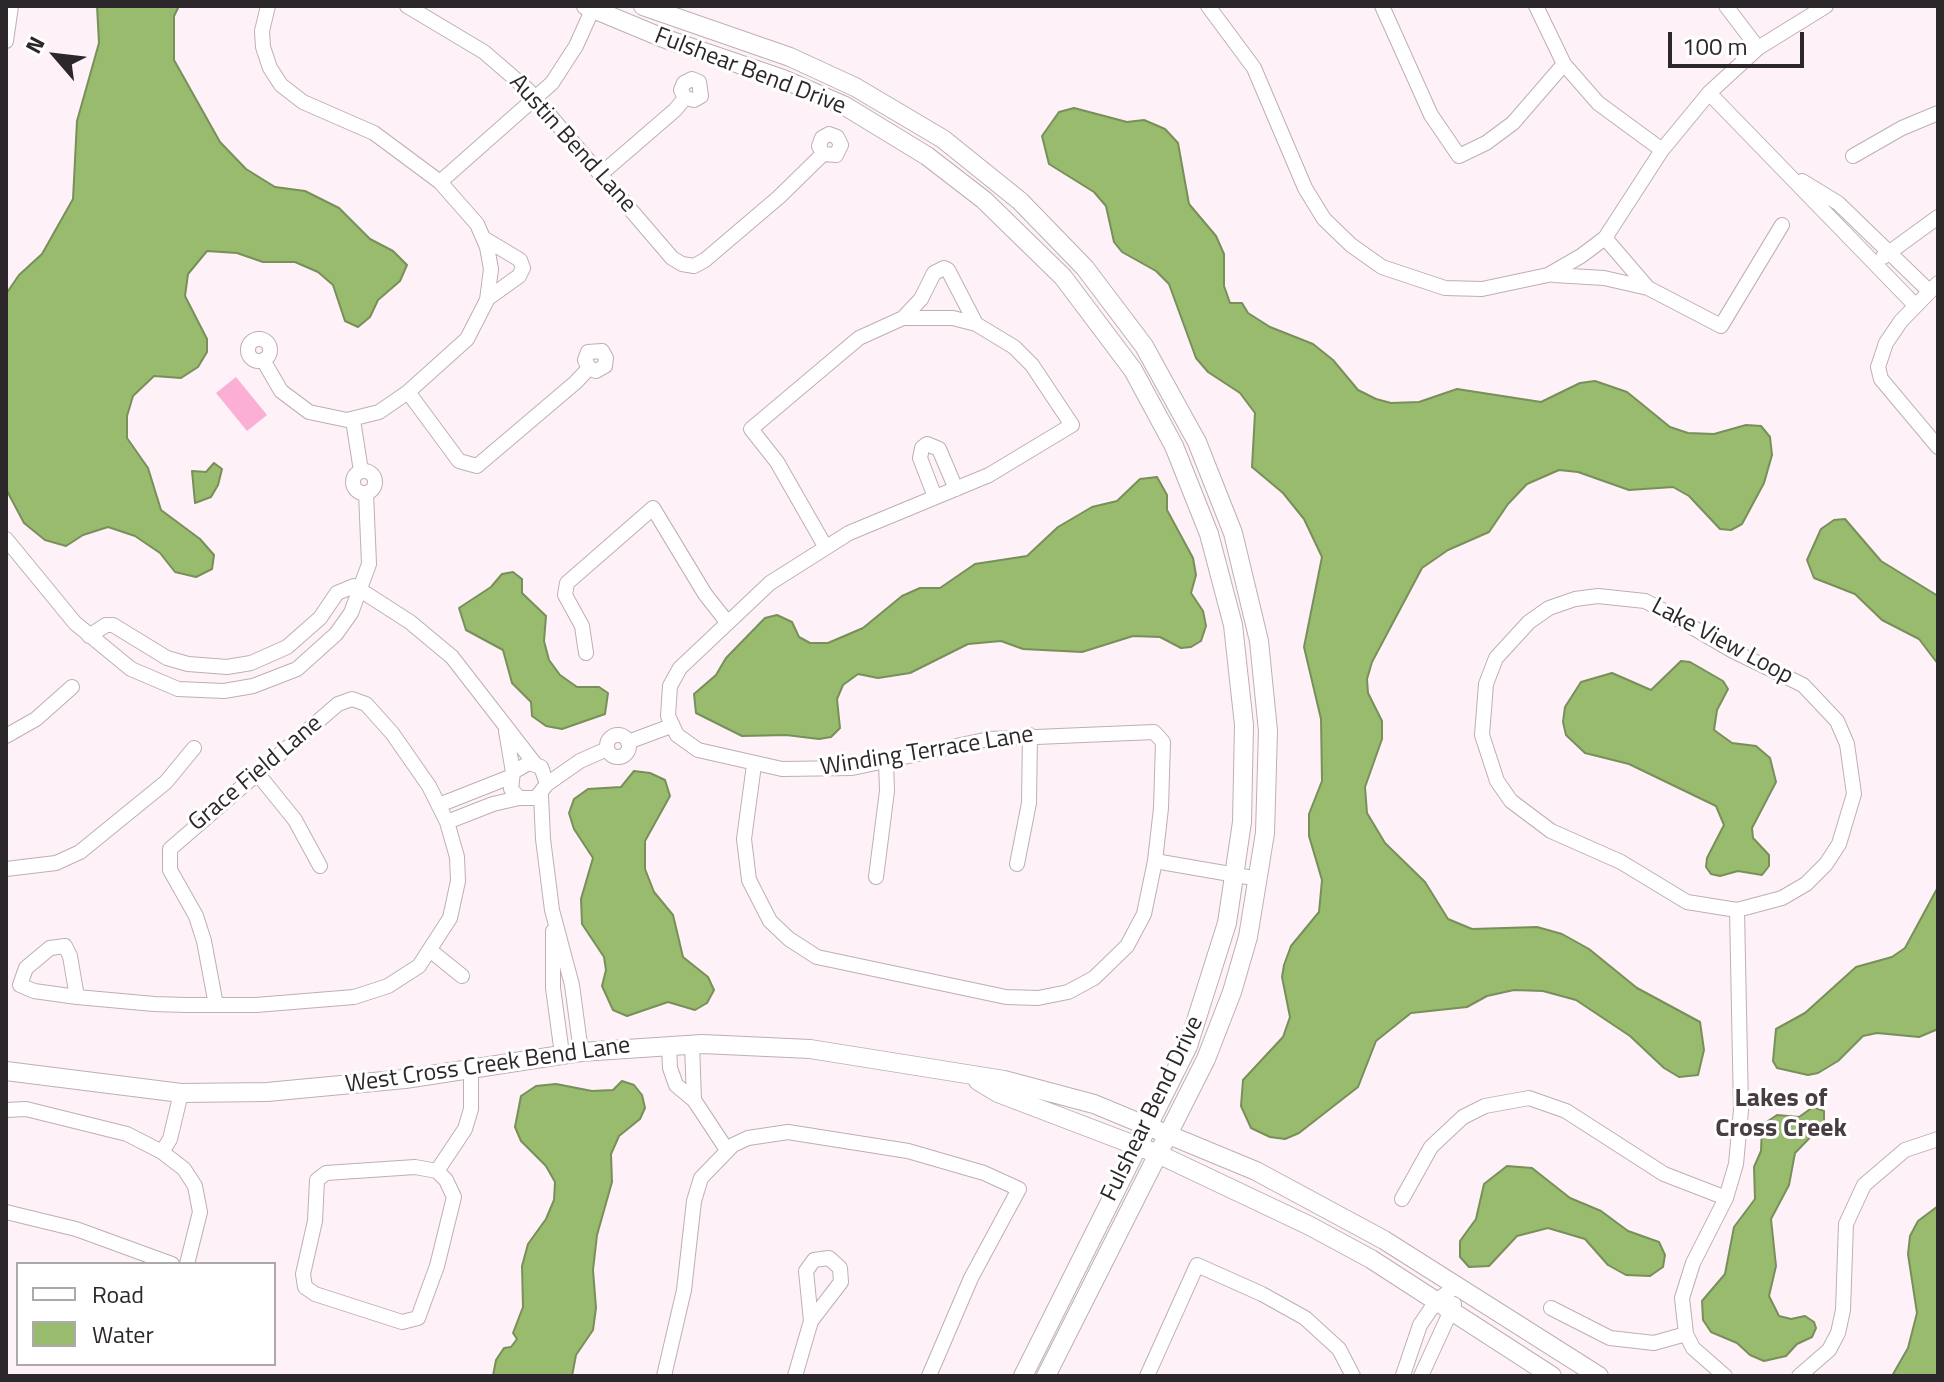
<!DOCTYPE html>
<style>
body{margin:0}
#map{position:relative;width:1944px;height:1382px;overflow:hidden;background:#fef1f7;font-family:"Titillium Web",sans-serif}
canvas{display:block}
.frame{position:absolute;inset:0;border:8px solid #2c272a;pointer-events:none}
.legend{position:absolute;left:16px;top:1262px;width:260px;height:104px;box-sizing:border-box;background:#fff;border:2px solid #aba9aa;margin:0;padding:10px 14px;list-style:none;font-size:24px;color:#2c272a}
.legend li{display:flex;align-items:center;gap:16px;height:40px}
.legend b{width:40px;border:2px solid #aba9aa}
.north{position:absolute;left:16px;top:16px;width:80px;height:80px;-webkit-text-stroke:6px #fff;paint-order:stroke;rotate:298deg;font-size:22px;font-weight:700;line-height:32px;text-align:center;color:#2c272a}
.north::after{content:'';display:block;margin:auto;width:28px;height:36px;background:#2c272a;clip-path:polygon(50% 0,100% 100%,50% 72%,0 100%)}
.scale{position:absolute;left:1668px;top:32px;width:136px;height:36px;box-sizing:border-box;border:4px solid #2c272a;border-top:0;padding-left:10px;font-size:24px;line-height:28px;white-space:nowrap;color:#2c272a;-webkit-text-stroke:6px #fff;paint-order:stroke}
</style>
<div id="map">
<canvas width="1944" height="1382"></canvas>
<div class="frame"></div>
<ul class="legend">
<li><b style="height:10px;background:#fff"></b>Road</li>
<li><b style="height:22px;background:#99bb6e"></b>Water</li>
</ul>
<div class="north">N</div>
<div class="scale">100 m</div>
</div>
<script>
const context = document.querySelector('canvas').getContext('2d');
context.lineJoin = 'round';
function fillPath(path, color) { context.fillStyle = color; context.fill(path, 'evenodd'); }
const poly = rows => new Path2D(rows.map(r => 'M' + r).join(''));
function strokePath(path, color, width, dash) { context.strokeStyle = color; context.lineWidth = width; context.lineCap = dash ? 'butt' : 'round'; context.setLineDash(dash || []); context.stroke(path); }
function write(font, color, halo, rows, align = 'center') {
  context.font = font + ' "Titillium Web",sans-serif'; context.lineWidth = 6; context.setLineDash([]); context.textBaseline = 'middle'; context.strokeStyle = halo; context.fillStyle = color; for (const [text, x, y, turn = 0] of rows) {
    context.save(); context.translate(x, y); context.rotate((+turn || 0) * Math.PI / 180); context.textAlign = isNaN(turn) ? turn : align; if (halo) context.strokeText(text, 0, 0); context.fillText(text, 0, 0); context.restore();
  }
}
const green = poly([
 [236,377,267,415,247,431,216,393]
]);
const water = poly([
 [97,6,179,6,174,16,174,60,220,142,246,169,275,187,305,191,339,208,370,239,393,251,407,265,400,281,378,300,370,317,358,327,345,321,333,285,318,272,295,262,263,262,237,253,207,251,188,274,185,296,207,339,207,352,198,367,181,378,154,376,133,396,127,416,127,438,148,468,161,510,200,539,214,555,212,569,196,577,175,572,160,553,135,536,108,527,83,535,66,546,45,540,24,523,6,489,6,294,19,275,42,254,73,199,77,121,99,43,97,6],
 [1074,108,1127,122,1144,120,1165,129,1178,143,1189,204,1216,236,1224,254,1224,286,1230,303,1242,303,1248,313,1270,327,1313,344,1333,360,1358,390,1376,399,1391,403,1419,402,1457,389,1541,402,1580,383,1595,381,1627,392,1670,427,1688,433,1714,434,1746,425,1761,426,1770,437,1772,455,1764,483,1742,524,1731,530,1720,529,1689,496,1673,487,1629,490,1578,472,1559,470,1527,484,1508,504,1489,532,1448,550,1422,568,1372,662,1367,679,1368,693,1382,721,1382,739,1365,787,1367,813,1385,843,1425,882,1448,919,1472,929,1537,927,1562,934,1589,949,1637,988,1700,1022,1704,1050,1698,1075,1679,1077,1664,1068,1630,1036,1576,1000,1543,991,1514,990,1487,996,1467,1007,1411,1013,1376,1041,1358,1087,1299,1133,1285,1139,1270,1137,1251,1128,1241,1106,1243,1080,1283,1037,1290,1017,1282,977,1284,965,1291,946,1319,912,1322,880,1309,836,1309,814,1322,781,1321,719,1304,647,1322,557,1304,519,1283,493,1252,467,1255,413,1240,393,1208,372,1196,358,1169,284,1156,271,1122,252,1114,242,1106,206,1094,192,1049,164,1042,136,1059,112,1074,108],
 [214,463,222,469,218,485,211,497,195,503,192,471,206,472,214,463],
 [1157,477,1167,495,1167,510,1193,558,1196,575,1191,593,1203,611,1206,626,1201,641,1191,647,1181,648,1160,637,1133,636,1082,652,1023,649,1001,641,968,644,910,673,878,678,858,674,843,685,837,699,840,728,831,737,819,739,786,735,742,736,696,713,694,694,716,675,726,658,765,618,777,615,792,622,799,637,810,643,828,643,863,628,902,596,920,588,940,588,975,564,1027,556,1058,527,1092,507,1117,501,1140,479,1157,477],
 [1845,519,1881,561,1938,596,1938,664,1919,639,1882,620,1855,594,1814,578,1807,560,1821,529,1834,520,1845,519],
 [513,572,522,579,522,593,546,616,544,641,549,660,560,675,577,687,599,687,608,693,605,714,562,729,546,726,532,716,531,702,512,683,503,650,466,630,459,608,491,587,502,574,513,572],
 [1681,661,1690,662,1723,681,1728,689,1717,710,1714,730,1732,743,1756,746,1770,758,1776,782,1752,828,1753,838,1769,855,1769,866,1762,875,1738,871,1720,876,1711,874,1706,867,1707,858,1724,825,1716,806,1629,764,1585,753,1566,735,1563,722,1565,707,1581,682,1612,673,1651,690,1681,661],
 [634,771,650,773,665,780,670,796,645,841,645,869,654,892,673,915,683,957,708,977,714,990,707,1003,695,1010,668,1002,627,1016,613,1010,602,986,606,970,604,957,582,924,581,899,593,858,574,829,569,813,574,799,588,789,621,787,634,771],
 [1938,887,1938,1029,1919,1037,1877,1033,1863,1036,1838,1061,1818,1073,1808,1075,1777,1068,1773,1061,1776,1029,1805,1013,1856,967,1892,957,1905,948,1938,887],
 [622,1081,634,1085,642,1095,645,1108,640,1119,619,1136,611,1154,612,1182,597,1235,593,1270,596,1308,593,1330,576,1355,572,1376,493,1376,496,1360,504,1348,511,1347,517,1339,513,1333,523,1307,522,1266,528,1244,546,1219,554,1200,555,1182,546,1166,521,1141,515,1127,521,1096,536,1086,556,1084,592,1091,613,1090,622,1081],
 [1813,1107,1824,1111,1824,1123,1795,1153,1789,1185,1771,1219,1776,1266,1769,1296,1779,1316,1791,1319,1805,1316,1814,1322,1816,1328,1812,1337,1797,1344,1786,1356,1764,1361,1750,1355,1737,1343,1711,1332,1703,1320,1702,1301,1725,1274,1734,1227,1755,1199,1754,1167,1761,1151,1762,1125,1777,1115,1799,1117,1813,1107],
 [1507,1166,1532,1168,1570,1198,1601,1211,1628,1231,1659,1242,1665,1255,1663,1267,1650,1276,1626,1275,1608,1265,1585,1239,1548,1228,1517,1236,1489,1266,1469,1267,1460,1257,1460,1241,1476,1219,1484,1184,1507,1166],
 [1938,1206,1938,1376,1892,1376,1908,1348,1917,1313,1908,1254,1910,1236,1918,1221,1938,1206]
]);
const minor = poly([
 [407,6,484,52,528,90,672,258,682,264,694,266,705,260,779,197,823,154,836,155,841,145,837,137,829,134,822,138,819,146,823,154],
 [1208,6,1254,68,1305,188,1324,219,1351,245,1382,267,1445,288,1482,289,1548,275,1581,256,1605,238,1662,150,1709,93,1758,48,1826,6],
 [1382,6,1431,115,1459,156,1486,143,1513,123,1564,64],
 [1536,6,1564,64,1598,103,1662,150],
 [1726,6,1758,48],
 [6,41,11,6],
 [1709,93,1914,304],
 [1853,156,1902,128,1938,113],
 [602,173,675,110,685,98,681,90,684,83,692,79,699,82,701,96,694,100,685,98],
 [1802,181,1838,203,1928,290],
 [440,182,552,83,576,46,594,6],
 [1605,238,1648,288,1721,326,1782,225],
 [485,239,520,260,523,268,519,276,487,299],
 [1883,257,1938,217],
 [1554,275,1604,278,1648,288],
 [1938,283,1901,321,1886,343,1878,367,1881,379,1938,447],
 [903,318,921,299,934,273,944,268,948,270,976,324],
 '248 350a11 11 0 1 1 22 0a11 11 0 1 1-22 0Z',
 [263,360,281,391,309,412,347,420,379,412,408,392,467,339,487,300,491,269,487,247,477,224,440,182,374,133,303,102,281,85,270,68,263,47,262,31,268,6],
 [408,392,459,461,477,466,576,382,589,368,585,360,588,352,602,351,606,358,605,366,596,371,589,368],
 [353,420,361,471],
 '353 482a11 11 0 1 1 22 0a11 11 0 1 1-22 0Z',
 [935,497,920,458,922,448,927,444,939,449,956,489],
 [6,539,75,623,131,669,178,689,224,691,253,686,297,669,336,634,351,613,369,564,366,493],
 [1598,596,1645,601,1666,612,1733,651,1803,685,1837,721,1847,744,1854,794,1839,844,1826,864,1806,884,1782,898,1737,910,1687,902,1621,862,1551,831,1511,801,1497,781,1482,735,1486,684,1496,658,1529,622,1549,608,1575,599,1598,596],
 [89,636,106,625,113,625,167,658,188,664,227,667,251,663,287,647,320,618,337,593,354,586,410,622,452,657,535,764],
 [586,653,582,626,565,595,567,583,653,508,705,594,727,622],
 [506,731,513,772],
 '607 746a11 11 0 1 1 22 0a11 11 0 1 1-22 0Z',
 [6,736,36,719,72,687],
 [628,742,671,726],
 [754,765,744,839,749,880,770,921,789,939,817,957,1006,997,1038,998,1068,992,1094,978,1127,946,1144,914,1155,861,1161,808,1163,742,1154,732,989,739,852,768,782,769,698,750,677,735,668,716,670,686,680,668,770,583,849,533,989,475,1072,425,1032,365,1014,347,976,324,953,318,903,318,859,338,751,429,777,462,825,546],
 [257,773,295,820,320,866],
 [547,784,580,761,607,749],
 [541,795,543,839,552,910,572,985,581,1052],
 [439,805,510,777],
 [447,822,493,804,519,798,536,798,547,784,541,767,529,763,513,772,511,789,519,798],
 [1155,861,1259,879],
 [1017,864,1029,803,1030,735],
 [6,869,56,863,80,852,166,782,194,748],
 [876,877,887,791,886,762],
 [553,931,553,988,562,1054],
 [431,951,462,976],
 [77,997,70,956,65,946,50,948,26,968,20,985,34,991,77,997,154,1004,186,1005,256,1005,354,997,388,986,419,966,450,918,458,881,457,857,447,822,429,786,392,733,366,704,352,699,338,704,170,849,170,870,196,916,204,941,216,1005],
 [692,1044,694,1100],
 [669,1045,670,1068,676,1085,694,1100,727,1150],
 [6,1110,26,1109,127,1134,162,1152,184,1169,195,1186,200,1212,187,1264],
 [162,1152,170,1139,181,1093],
 [415,1167,437,1171,446,1180,454,1197,437,1266,418,1318,402,1322,315,1294,305,1287,303,1274,315,1221,317,1180,326,1173,415,1167],
 [437,1171,465,1129,471,1109,471,1069],
 [1402,1199,1431,1147,1463,1117,1485,1106,1529,1098,1566,1111,1664,1174,1726,1198],
 [6,1212,76,1229,172,1264],
 [1551,1308,1610,1338,1654,1343,1686,1334],
 [1403,1375,1420,1325,1437,1300,1457,1286],
 [664,1376,684,1290,694,1201,701,1178,733,1145,748,1138,788,1132,908,1151,984,1173,1019,1189,971,1278,929,1376],
 [795,1376,811,1321,841,1282,840,1268,829,1258,814,1260,806,1271,811,1321],
 [1147,1376,1197,1265,1262,1294,1305,1318,1339,1349,1353,1376],
 [1421,1376,1454,1304],
 [1725,1376,1693,1348,1686,1334,1682,1298,1693,1263,1726,1198,1736,1164,1741,1110,1737,910],
 [1799,1376,1829,1350,1838,1333,1843,1310,1846,1224,1864,1185,1905,1150,1938,1139]
]);
const major = poly([
 [586,6,663,38,783,79,845,106,927,156,984,200,1063,277,1133,370,1174,446,1209,534,1233,625,1244,725,1242,822,1227,923,1188,1046,1023,1376],
 [643,6,790,57,855,87,943,139,1020,201,1085,268,1144,346,1197,442,1233,533,1259,641,1268,731,1265,833,1248,937,1232,992,1206,1059,1046,1376],
 [6,1071,181,1093,267,1092,405,1079,581,1052,702,1044,810,1049,1004,1080,1094,1104,1256,1171,1384,1240,1599,1376],
 [978,1081,998,1093,1158,1154,1310,1226,1371,1259,1552,1376]
]);
const streetNames = [
 ["Fulshear Bend Drive",750,72,21],
 ["Austin Bend Lane",572,144,48],
 ["Lake View Loop",1722,642,28],
 ["Winding Terrace Lane",927,752,-9],
 ["Grace Field Lane",256,774,-40],
 ["West Cross Creek Bend Lane",488,1066,-8],
 ["Fulshear Bend Drive",1153,1109,-64]
];
const neighbourhoodNames = [
 ["Lakes of",1781,1100],
 ["Cross Creek",1781,1130]
];
fillPath(green, '#fbafd5');
fillPath(water, '#99bb6e');
strokePath(water, '#788f5a', 2);
strokePath(minor, '#bcb0b5', 16);
strokePath(major, '#bcb0b5', 20);
strokePath(minor, '#fff', 14);
strokePath(major, '#fff', 18);
write('24px', '#2c272a', '#fff', streetNames);
write('bold 26px', '#473d42', '#fff', neighbourhoodNames);
</script>
